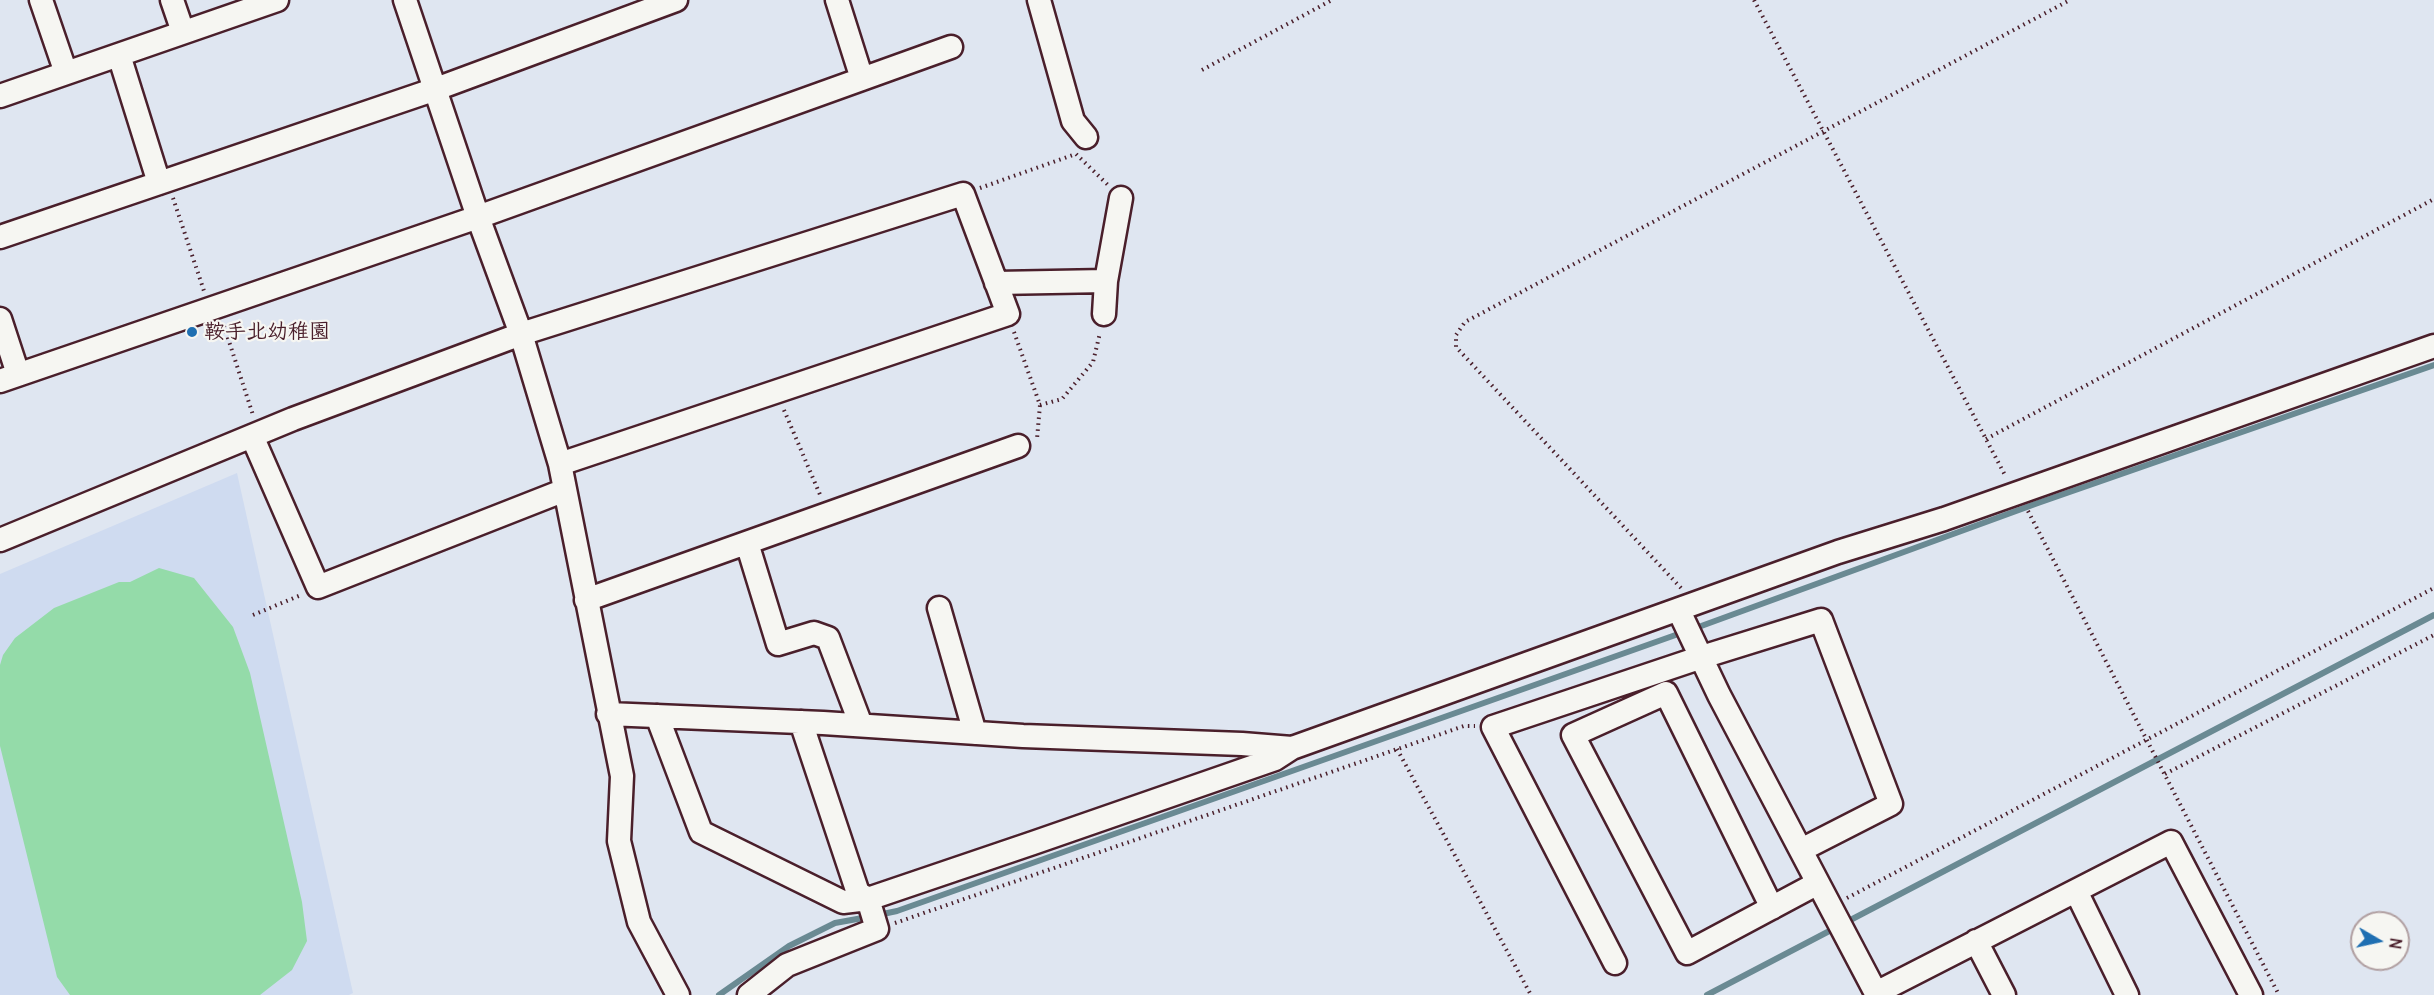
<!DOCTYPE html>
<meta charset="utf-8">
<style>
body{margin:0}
#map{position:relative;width:2434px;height:995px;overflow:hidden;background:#dfe6f1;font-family:Delius,sans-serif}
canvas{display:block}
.north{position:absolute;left:2350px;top:911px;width:60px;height:60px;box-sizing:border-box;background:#f6f6f2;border:2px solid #b1a0a2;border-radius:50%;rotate:99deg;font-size:16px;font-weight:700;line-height:24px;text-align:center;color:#4a1f2b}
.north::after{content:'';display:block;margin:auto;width:21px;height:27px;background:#1f6fb2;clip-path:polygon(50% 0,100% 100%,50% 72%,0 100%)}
</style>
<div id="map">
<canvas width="2434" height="995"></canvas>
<div class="north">N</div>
</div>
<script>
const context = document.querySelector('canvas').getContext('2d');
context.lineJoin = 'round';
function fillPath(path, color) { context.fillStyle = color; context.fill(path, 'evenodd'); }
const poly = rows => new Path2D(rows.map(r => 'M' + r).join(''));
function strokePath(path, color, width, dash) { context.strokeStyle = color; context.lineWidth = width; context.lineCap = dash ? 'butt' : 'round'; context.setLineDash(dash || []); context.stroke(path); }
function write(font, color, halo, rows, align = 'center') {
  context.font = font + ' Delius,"Klee One",sans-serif'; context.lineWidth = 4.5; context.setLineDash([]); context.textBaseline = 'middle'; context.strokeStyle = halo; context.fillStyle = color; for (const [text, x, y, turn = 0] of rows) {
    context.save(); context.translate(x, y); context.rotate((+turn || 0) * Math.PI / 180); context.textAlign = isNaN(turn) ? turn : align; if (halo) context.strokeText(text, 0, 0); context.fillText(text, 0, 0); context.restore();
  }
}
const built = poly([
 [237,473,353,993,349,995,0,995,0,574]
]);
const green = poly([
 [159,568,194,578,233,627,250,673,302,902,307,941,292,970,260,995,70,995,57,977,0,746,0,665,3,655,15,638,54,608,119,582,130,582]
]);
const stream = poly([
 [1693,629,2038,503,2434,365],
 [878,915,897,911,1684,632],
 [719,995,789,946,835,923,868,917],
 [1707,995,2434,615]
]);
const path = poly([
 [1754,0,2006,477],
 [1202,70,1332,0],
 [980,188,1076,154,1108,185],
 [173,198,204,291],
 [224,326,253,415],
 [1014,332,1040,405,1037,439],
 [1040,405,1062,399,1093,362,1100,333],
 [784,410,821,497],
 [1986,439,2434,199],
 [2028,511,2279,995],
 [1681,588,1456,347,1456,335,1465,322,2070,0],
 [253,615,301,595],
 [1397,749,1531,995],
 [2165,774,2434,635],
 [1847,898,2434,588],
 [895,923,1464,726,1475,726]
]);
const minor = poly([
 [41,0,66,73],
 [172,0,183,32],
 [405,0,478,217,521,334,560,464,622,776,619,841,639,922,678,995],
 [837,0,862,79],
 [1039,0,1073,121,1086,137],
 [119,55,159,183],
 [0,96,277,0],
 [0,237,436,89,676,0],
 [996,283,1106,281],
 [1104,314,1106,281,1121,198],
 [0,319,18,374],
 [0,381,478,217,951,47],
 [252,436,318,587,565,490],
 [0,540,293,419,521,334,963,194,1008,314,560,464],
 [747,543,778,644,814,633,828,638,861,725],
 [586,600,1018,446],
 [939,608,975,733],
 [1679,611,1719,695,1877,995],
 [608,714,823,723,1023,736,1242,744,1292,748,1838,552,1944,519,2434,346],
 [657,716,701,832,843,902,868,899,1033,843,1275,759,1292,748],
 [2076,891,2127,995],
 [1772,908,1666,693,1573,735,1687,953,1818,883],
 [1976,941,2004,995],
 [1615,963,1493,727,1702,657,1821,620,1891,804,1801,850],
 [1876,993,2171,842,2251,995],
 [749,995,787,965,877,929,868,899,858,893,801,722]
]);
const markers = [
 [192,332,6,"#1f6fb2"]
];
const poiNames = [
 ["鞍手北幼稚園",204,332]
];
fillPath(built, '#cfdbf0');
fillPath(green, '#94dba9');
strokePath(stream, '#6a8a93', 6);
strokePath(minor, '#4a1f2b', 27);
strokePath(path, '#4a1f2b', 4, [1.5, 4.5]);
strokePath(minor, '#f6f6f2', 22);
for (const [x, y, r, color] of markers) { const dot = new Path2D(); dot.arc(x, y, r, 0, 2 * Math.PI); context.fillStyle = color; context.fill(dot); strokePath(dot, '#f6f6f2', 2); }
write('bold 21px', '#4a1f2b', '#f6f6f2', poiNames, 'left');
</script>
